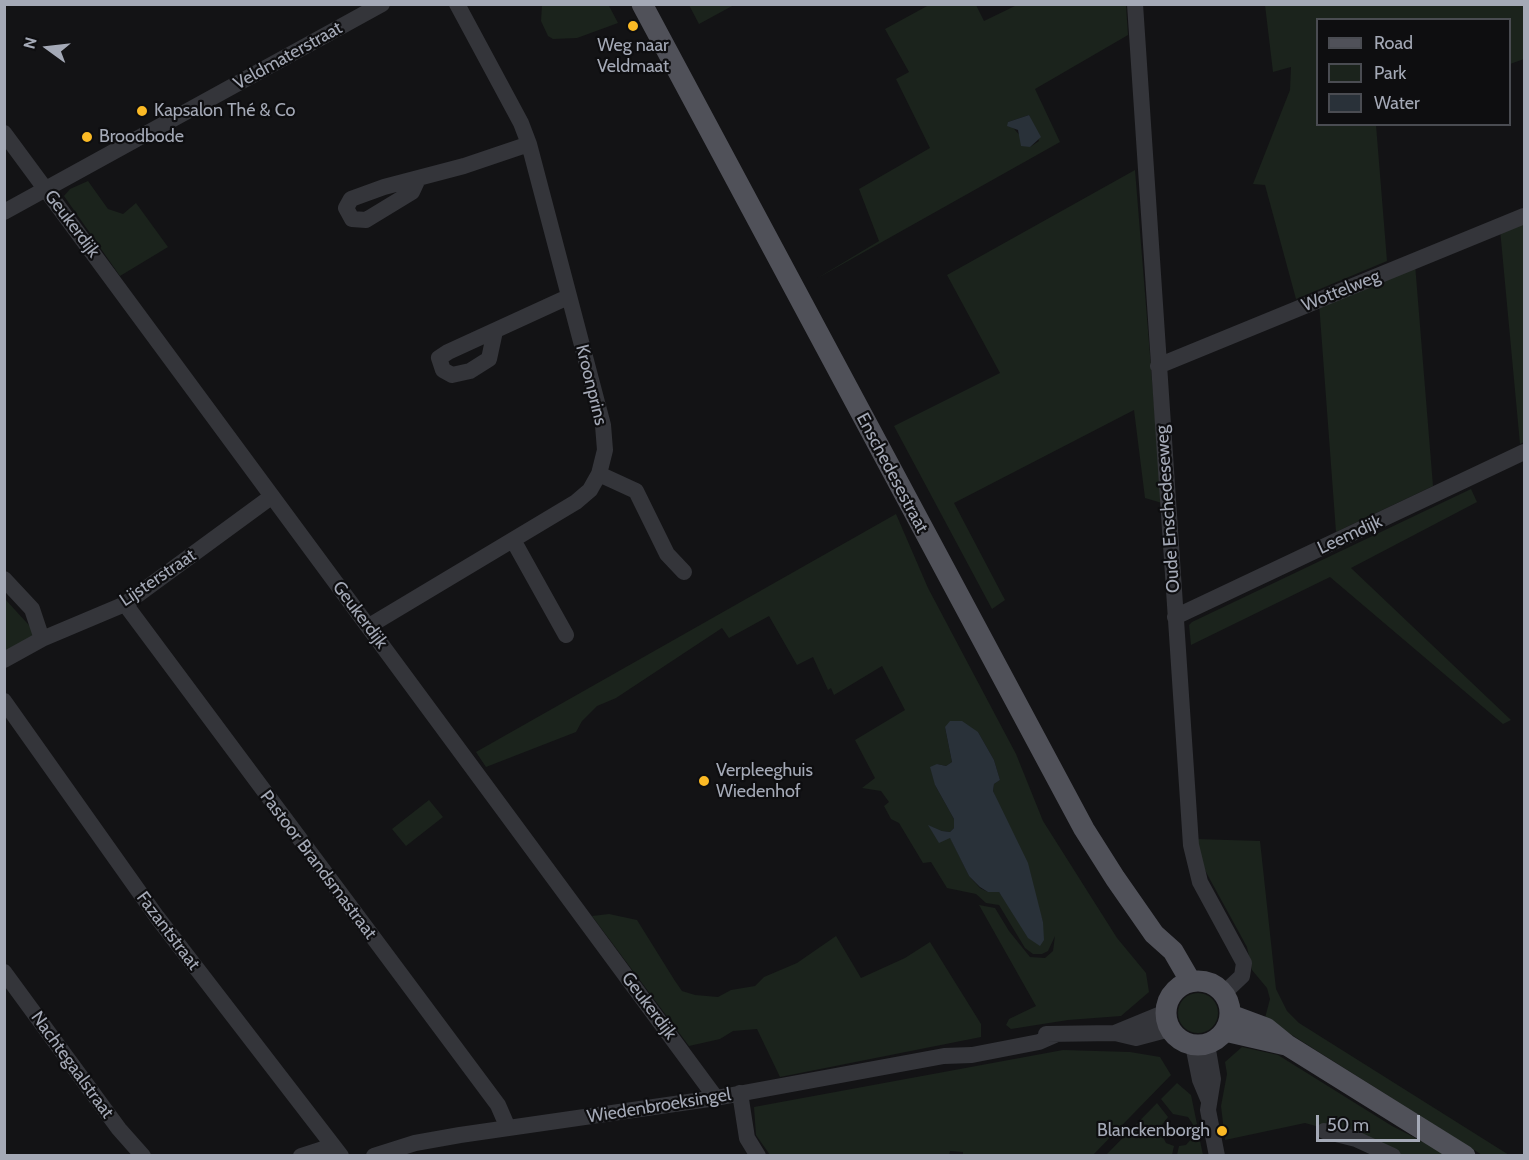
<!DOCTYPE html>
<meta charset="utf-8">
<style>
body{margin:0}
#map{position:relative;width:1529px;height:1160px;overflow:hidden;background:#131315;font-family:Cabin,sans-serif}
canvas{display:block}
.frame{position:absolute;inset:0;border:6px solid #a4a9b6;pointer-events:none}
.legend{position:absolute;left:1316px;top:18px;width:195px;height:108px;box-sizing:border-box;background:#0e0e10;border:2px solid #4a4c52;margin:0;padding:8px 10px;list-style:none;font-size:18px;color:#a4a9b6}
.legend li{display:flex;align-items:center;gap:12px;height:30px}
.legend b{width:30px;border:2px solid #4a4c52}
.north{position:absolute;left:18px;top:18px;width:60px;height:60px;-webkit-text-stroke:4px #0e0e10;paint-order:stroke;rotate:285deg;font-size:16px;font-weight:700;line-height:24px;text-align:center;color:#a4a9b6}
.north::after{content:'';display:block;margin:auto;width:21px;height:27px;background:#a4a9b6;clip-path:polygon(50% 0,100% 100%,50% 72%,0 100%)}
.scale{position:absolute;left:1316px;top:1115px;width:104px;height:27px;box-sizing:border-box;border:3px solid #a4a9b6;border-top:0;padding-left:8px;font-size:18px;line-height:21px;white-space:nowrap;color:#a4a9b6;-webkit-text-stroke:4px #0e0e10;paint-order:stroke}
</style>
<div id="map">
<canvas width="1529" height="1160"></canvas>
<div class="frame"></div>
<ul class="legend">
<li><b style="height:8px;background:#505159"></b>Road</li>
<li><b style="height:16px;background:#1b231c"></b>Park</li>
<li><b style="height:16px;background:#293139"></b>Water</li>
</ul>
<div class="north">N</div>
<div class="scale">50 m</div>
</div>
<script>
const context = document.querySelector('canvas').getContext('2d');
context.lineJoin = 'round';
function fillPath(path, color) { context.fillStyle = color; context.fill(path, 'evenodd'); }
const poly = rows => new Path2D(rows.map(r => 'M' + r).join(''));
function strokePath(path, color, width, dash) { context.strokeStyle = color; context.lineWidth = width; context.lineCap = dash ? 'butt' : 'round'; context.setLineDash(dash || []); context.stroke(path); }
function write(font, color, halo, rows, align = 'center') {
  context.font = font + ' Cabin,sans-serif'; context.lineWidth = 4.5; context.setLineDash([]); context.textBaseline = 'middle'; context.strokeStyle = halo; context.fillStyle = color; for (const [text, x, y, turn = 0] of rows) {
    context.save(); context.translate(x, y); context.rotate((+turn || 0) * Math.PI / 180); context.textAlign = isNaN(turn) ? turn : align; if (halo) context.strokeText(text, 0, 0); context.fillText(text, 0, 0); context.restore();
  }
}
const green = poly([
 [608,4,618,23,577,38,553,39,548,36,541,21,542,5],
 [689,5,734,5,699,24],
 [929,5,976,5,984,21,1017,5,1126,5,1128,35,1035,89,1060,142,816,279,879,241,859,189,930,148,896,79,909,72,885,29],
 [1029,115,1039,141,1030,147,1008,122],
 [1265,5,1524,5,1524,59,1510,64,1510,20,1318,20,1318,124,1376,125,1387,261,1296,299,1265,185,1253,184,1290,90,1291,67,1273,72],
 [1135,170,1162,503,1145,498,1134,410,954,503,1005,600,992,609,894,426,1000,373,947,275],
 [88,181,108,209,123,214,136,203,168,247,120,276,64,196,70,189],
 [1524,220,1524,442,1520,444,1500,229],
 [1415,264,1433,486,1336,532,1319,303],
 [1471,489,1477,502,1351,568,1511,720,1503,724,1330,577,1191,645,1189,625,1192,622],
 [896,514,928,588,1016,754,1043,821,1117,938,1146,973,1149,992,1121,1016,1068,1020,1011,1029,1006,1025,1009,1019,1036,1006,979,905,995,908,1009,931,1030,957,1045,958,1053,951,1055,936,1048,951,1042,954,1033,954,1025,948,999,905,986,903,976,894,947,888,931,862,923,863,899,823,891,819,884,806,889,802,881,791,862,788,875,778,855,740,905,710,882,666,834,695,831,688,828,690,813,657,797,665,769,616,729,638,722,628,616,698,597,706,582,721,576,732,486,767,476,752],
 [945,727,978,732,994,760,1000,780,994,784,993,791,1043,922,1006,902,999,892,988,892,980,888,969,876,950,837,934,834,929,826,942,831,950,832,954,828,954,819,935,785,937,764,946,766,952,762],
 [5,599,38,635,5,655],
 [429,800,443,817,406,846,392,829],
 [1196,839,1260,841,1276,989,1287,1011,1299,1023,1509,1155,1482,1155,1265,1018,1270,999,1267,988,1252,970,1247,947,1201,863],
 [609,914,637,920,675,981,682,991,695,995,718,997,731,990,755,986,764,977,797,963,836,936,861,978,905,958,930,942,981,1024,981,1037,780,1077,757,1029,733,1031,720,1039,689,1046,592,916],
 '1178 1013a20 20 0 1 1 40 0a20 20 0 1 1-40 0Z',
 [1242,1047,1278,1055,1392,1126,1449,1155,1403,1155,1381,1144,1305,1123,1225,1140,1221,1106,1227,1074,1225,1062],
 [1063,1050,1130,1052,1160,1057,1171,1075,1093,1155,963,1156,963,1152,950,1151,949,1156,770,1155,756,1135,754,1107],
 [1177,1083,1191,1095,1197,1124,1194,1126,1188,1117,1173,1114,1161,1099],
 [1157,1103,1168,1117,1162,1125,1162,1135,1166,1143,1174,1146,1172,1155,1106,1155],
 [1198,1131,1203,1155,1177,1155,1179,1146,1186,1145]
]);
const water = poly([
 [1029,115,1041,137,1030,147,1021,146,1018,130,1007,126,1008,122],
 [950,721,962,721,978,732,994,760,1000,780,994,784,993,791,1028,863,1043,922,1044,940,1040,946,1028,938,999,892,988,892,980,887,969,876,950,838,939,843,928,825,942,831,950,832,954,828,954,819,935,785,930,767,937,764,946,766,952,762,945,727]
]);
const minor = poly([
 [1135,4,1191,845,1200,882,1244,963,1242,976,1224,993],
 [4,133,716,1098],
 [418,179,412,192,366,220,352,219,346,208,351,199,384,187,464,166,529,144],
 [4,212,382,4],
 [495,331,489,359,470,371,452,375,443,370,439,358,448,352,568,297],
 [1158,366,1524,216],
 [599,474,636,491,667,554,684,572],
 [513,540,566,635],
 [4,579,32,609,42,639],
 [125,604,498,1105,508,1128],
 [1175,617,1524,452],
 [369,626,576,502,590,490,599,474,605,450,603,425,529,144,521,123,457,4],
 [4,660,42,639,125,604,271,497],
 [4,701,157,917,341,1156],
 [4,972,119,1129,143,1156],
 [1115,1033,1166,1012],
 [1046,1034,1115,1033,1136,1038,1170,1029],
 [1207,1044,1213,1079,1208,1110,1217,1156],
 [1193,1045,1200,1080,1208,1099],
 [740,1093,747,1138,758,1156],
 [1324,1131,1356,1139,1393,1156],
 [301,1156,332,1146],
 [374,1156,415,1143,460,1135,716,1098,944,1056,972,1055,1039,1042,1055,1035]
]);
const major = poly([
 [642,4,1084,829,1115,878,1154,934,1173,951,1191,982],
 '1166 1013a32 32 0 1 1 64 0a32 32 0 1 1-64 0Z',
 [1231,1015,1266,1028,1287,1045,1465,1156],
 [1225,1031,1286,1045]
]);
const markers = [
 [633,26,6,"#fbba25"],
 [142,111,6,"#fbba25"],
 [87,137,6,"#fbba25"],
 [704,781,6,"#fbba25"],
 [1222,1131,6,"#fbba25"]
];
const poiNames = [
 ["Weg naar",633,46,"center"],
 ["Veldmaat",633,67,"center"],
 ["Kapsalon Thé & Co",154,111],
 ["Broodbode",99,137],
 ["Verpleeghuis",716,771],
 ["Wiedenhof",716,792],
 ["Blanckenborgh",1210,1131,"right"]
];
const streetNames = [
 ["Veldmaterstraat",288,56,-29],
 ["Geukerdijk",72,224,53],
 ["Wottelweg",1341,291,-22],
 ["Kroonprins",591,385,76],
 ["Enschedesestraat",892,473,62],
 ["Oude Enschedeseweg",1168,509,-94],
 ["Leemdijk",1350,535,-25],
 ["Lijsterstraat",158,578,-34],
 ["Geukerdijk",360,615,53],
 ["Pastoor Brandsmastraat",318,865,53],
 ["Fazantstraat",168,931,53],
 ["Geukerdijk",649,1006,53],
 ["Nachtegaalstraat",72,1065,54],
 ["Wiedenbroeksingel",659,1106,-9]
];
fillPath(green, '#1b231c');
fillPath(water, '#293139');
strokePath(minor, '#34353a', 16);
strokePath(major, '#505159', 21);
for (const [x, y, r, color] of markers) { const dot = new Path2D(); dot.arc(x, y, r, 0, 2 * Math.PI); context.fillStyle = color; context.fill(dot); strokePath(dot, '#0e0e10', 2); }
write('18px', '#a4a9b6', '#0e0e10', poiNames, 'left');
write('18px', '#a4a9b6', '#0e0e10', streetNames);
</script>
